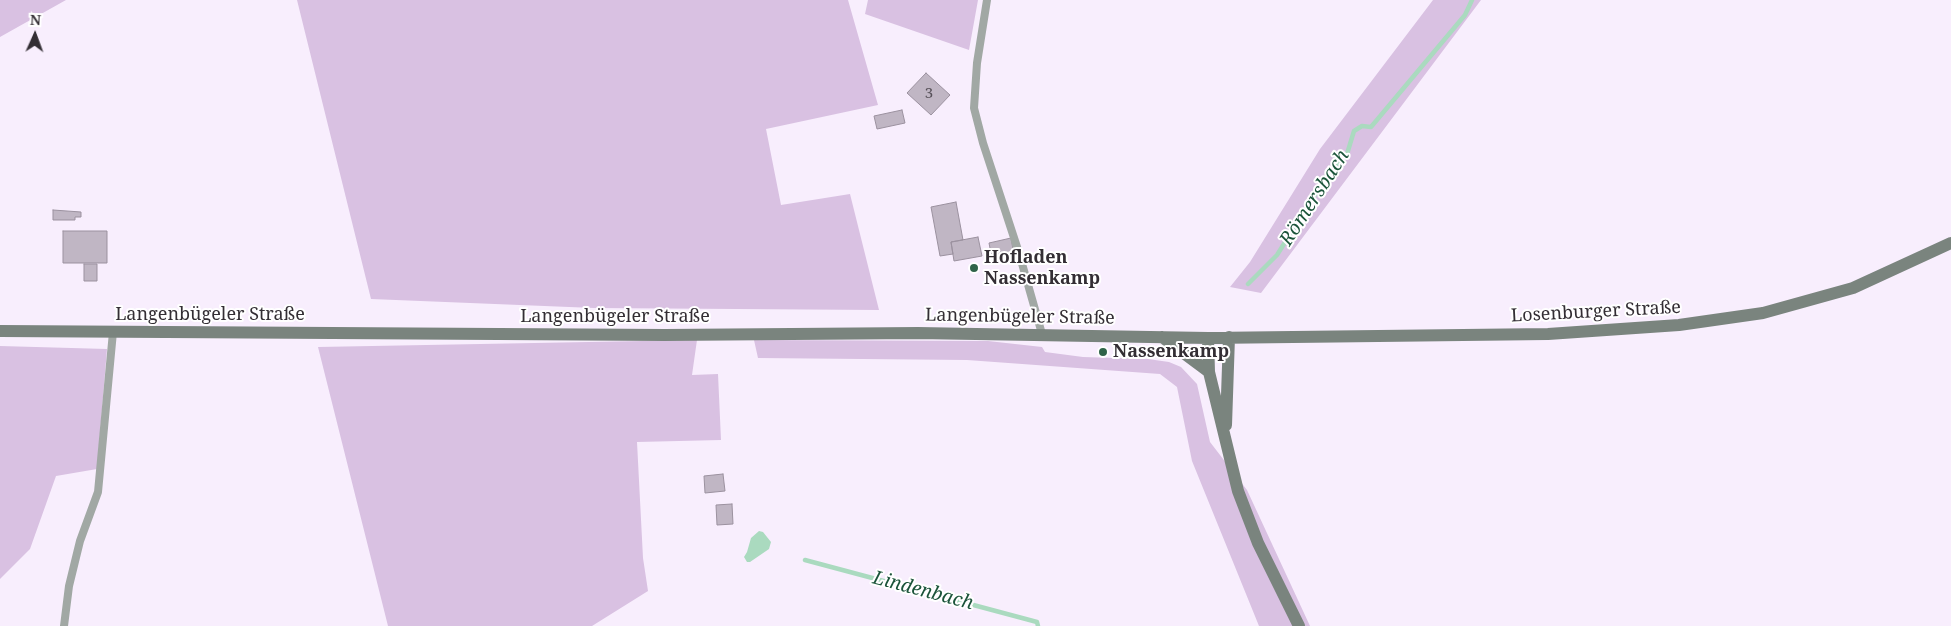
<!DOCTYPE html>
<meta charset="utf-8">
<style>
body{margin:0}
#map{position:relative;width:1951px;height:626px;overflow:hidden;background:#f8eefd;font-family:"Noto Serif",serif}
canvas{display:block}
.north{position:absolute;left:10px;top:10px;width:50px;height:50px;-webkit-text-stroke:4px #fff;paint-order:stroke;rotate:2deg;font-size:14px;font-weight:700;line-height:20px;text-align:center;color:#332e34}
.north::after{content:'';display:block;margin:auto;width:18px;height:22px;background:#332e34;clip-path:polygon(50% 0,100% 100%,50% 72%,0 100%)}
</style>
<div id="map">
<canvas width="1951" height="626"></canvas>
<div class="north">N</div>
</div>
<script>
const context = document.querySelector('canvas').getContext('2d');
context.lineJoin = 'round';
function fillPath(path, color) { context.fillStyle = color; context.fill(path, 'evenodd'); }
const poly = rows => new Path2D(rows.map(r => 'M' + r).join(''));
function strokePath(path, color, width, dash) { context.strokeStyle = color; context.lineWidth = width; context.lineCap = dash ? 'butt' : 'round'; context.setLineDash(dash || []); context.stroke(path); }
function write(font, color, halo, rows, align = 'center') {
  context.font = font + ' "Noto Serif",serif'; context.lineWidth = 4; context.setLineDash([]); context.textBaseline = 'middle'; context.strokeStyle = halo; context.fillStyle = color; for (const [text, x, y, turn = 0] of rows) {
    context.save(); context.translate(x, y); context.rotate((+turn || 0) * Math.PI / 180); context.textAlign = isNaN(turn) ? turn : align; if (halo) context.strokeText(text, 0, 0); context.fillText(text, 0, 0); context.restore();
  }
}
const green = poly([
 [0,0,66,0,0,37],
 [297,0,848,0,878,105,766,129,781,205,850,194,879,310,594,308,371,299],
 [868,0,978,0,969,50,865,14],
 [1433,0,1481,0,1261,293,1230,287,1250,262,1320,149],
 [697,340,692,375,718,374,721,440,637,442,643,558,648,591,592,626,388,626,318,347],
 [754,340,988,341,1042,347,1045,352,1083,357,1148,359,1169,362,1181,367,1197,384,1210,442,1247,490,1310,626,1259,626,1192,461,1177,387,1160,374,967,360,758,358],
 [0,346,107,349,97,469,56,476,30,549,0,579]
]);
const water = poly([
 [759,531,763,532,771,542,769,549,750,562,747,562,744,557,747,552,751,538]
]);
const stream = poly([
 [1248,284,1277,255,1331,169,1347,154,1354,131,1362,126,1371,127,1465,15,1472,0],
 [805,560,1037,622,1038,626]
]);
const building = poly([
 [926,73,950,95,931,115,907,93,926,73],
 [902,110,905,123,877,129,874,116,902,110],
 [956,202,963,240,951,242,953,254,940,256,931,207,956,202],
 [53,210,81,212,81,217,75,217,75,220,53,220,53,210],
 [63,231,107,231,107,263,63,263,63,231],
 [978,237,982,256,954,261,951,242,978,237],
 [1011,238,1014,255,992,259,989,243,1011,238],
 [84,264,97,264,97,281,84,281,84,264],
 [723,474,725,491,705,493,704,476,723,474],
 [732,504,733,524,717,525,716,505,732,504]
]);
const lane = poly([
 [987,0,977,63,974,108,983,143,1019,253,1042,334],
 [64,626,69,586,80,541,98,492,113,332]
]);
const secondary = poly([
 [0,331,665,335,918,333,1208,338,1548,334,1679,325,1763,313,1853,288,1951,243],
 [1162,337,1209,372],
 [1208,338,1209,372,1238,491,1258,543,1299,626],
 [1226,425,1229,337]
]);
const markers = [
 [974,268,5,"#2f6349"],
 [1103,352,5,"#2f6349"]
];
const numberNames = [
 ["3",929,94]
];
const poiNames = [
 ["Hofladen",984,258],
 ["Nassenkamp",984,279],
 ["Nassenkamp",1113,352]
];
const streetNames = [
 ["Losenburger Straße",1596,312,-3],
 ["Langenbügeler Straße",210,315],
 ["Langenbügeler Straße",615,317],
 ["Langenbügeler Straße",1020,317,1]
];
const waterNames = [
 ["Römersbach",1315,198,-57],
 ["Lindenbach",923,591,15]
];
fillPath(green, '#d9c1e2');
fillPath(water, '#aadabf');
strokePath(stream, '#aadabf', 4.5);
fillPath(building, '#c0b6c4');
strokePath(building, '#9b919f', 1);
strokePath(lane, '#a1a8a4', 8);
strokePath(secondary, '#7a847e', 12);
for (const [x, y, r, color] of markers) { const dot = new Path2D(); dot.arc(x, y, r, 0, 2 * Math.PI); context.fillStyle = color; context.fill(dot); strokePath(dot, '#fff', 2); }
write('15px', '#565058', null, numberNames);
write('bold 18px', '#332e34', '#fff', poiNames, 'left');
write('18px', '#332e34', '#fff', streetNames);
write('italic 19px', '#1b543a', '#fff', waterNames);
</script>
